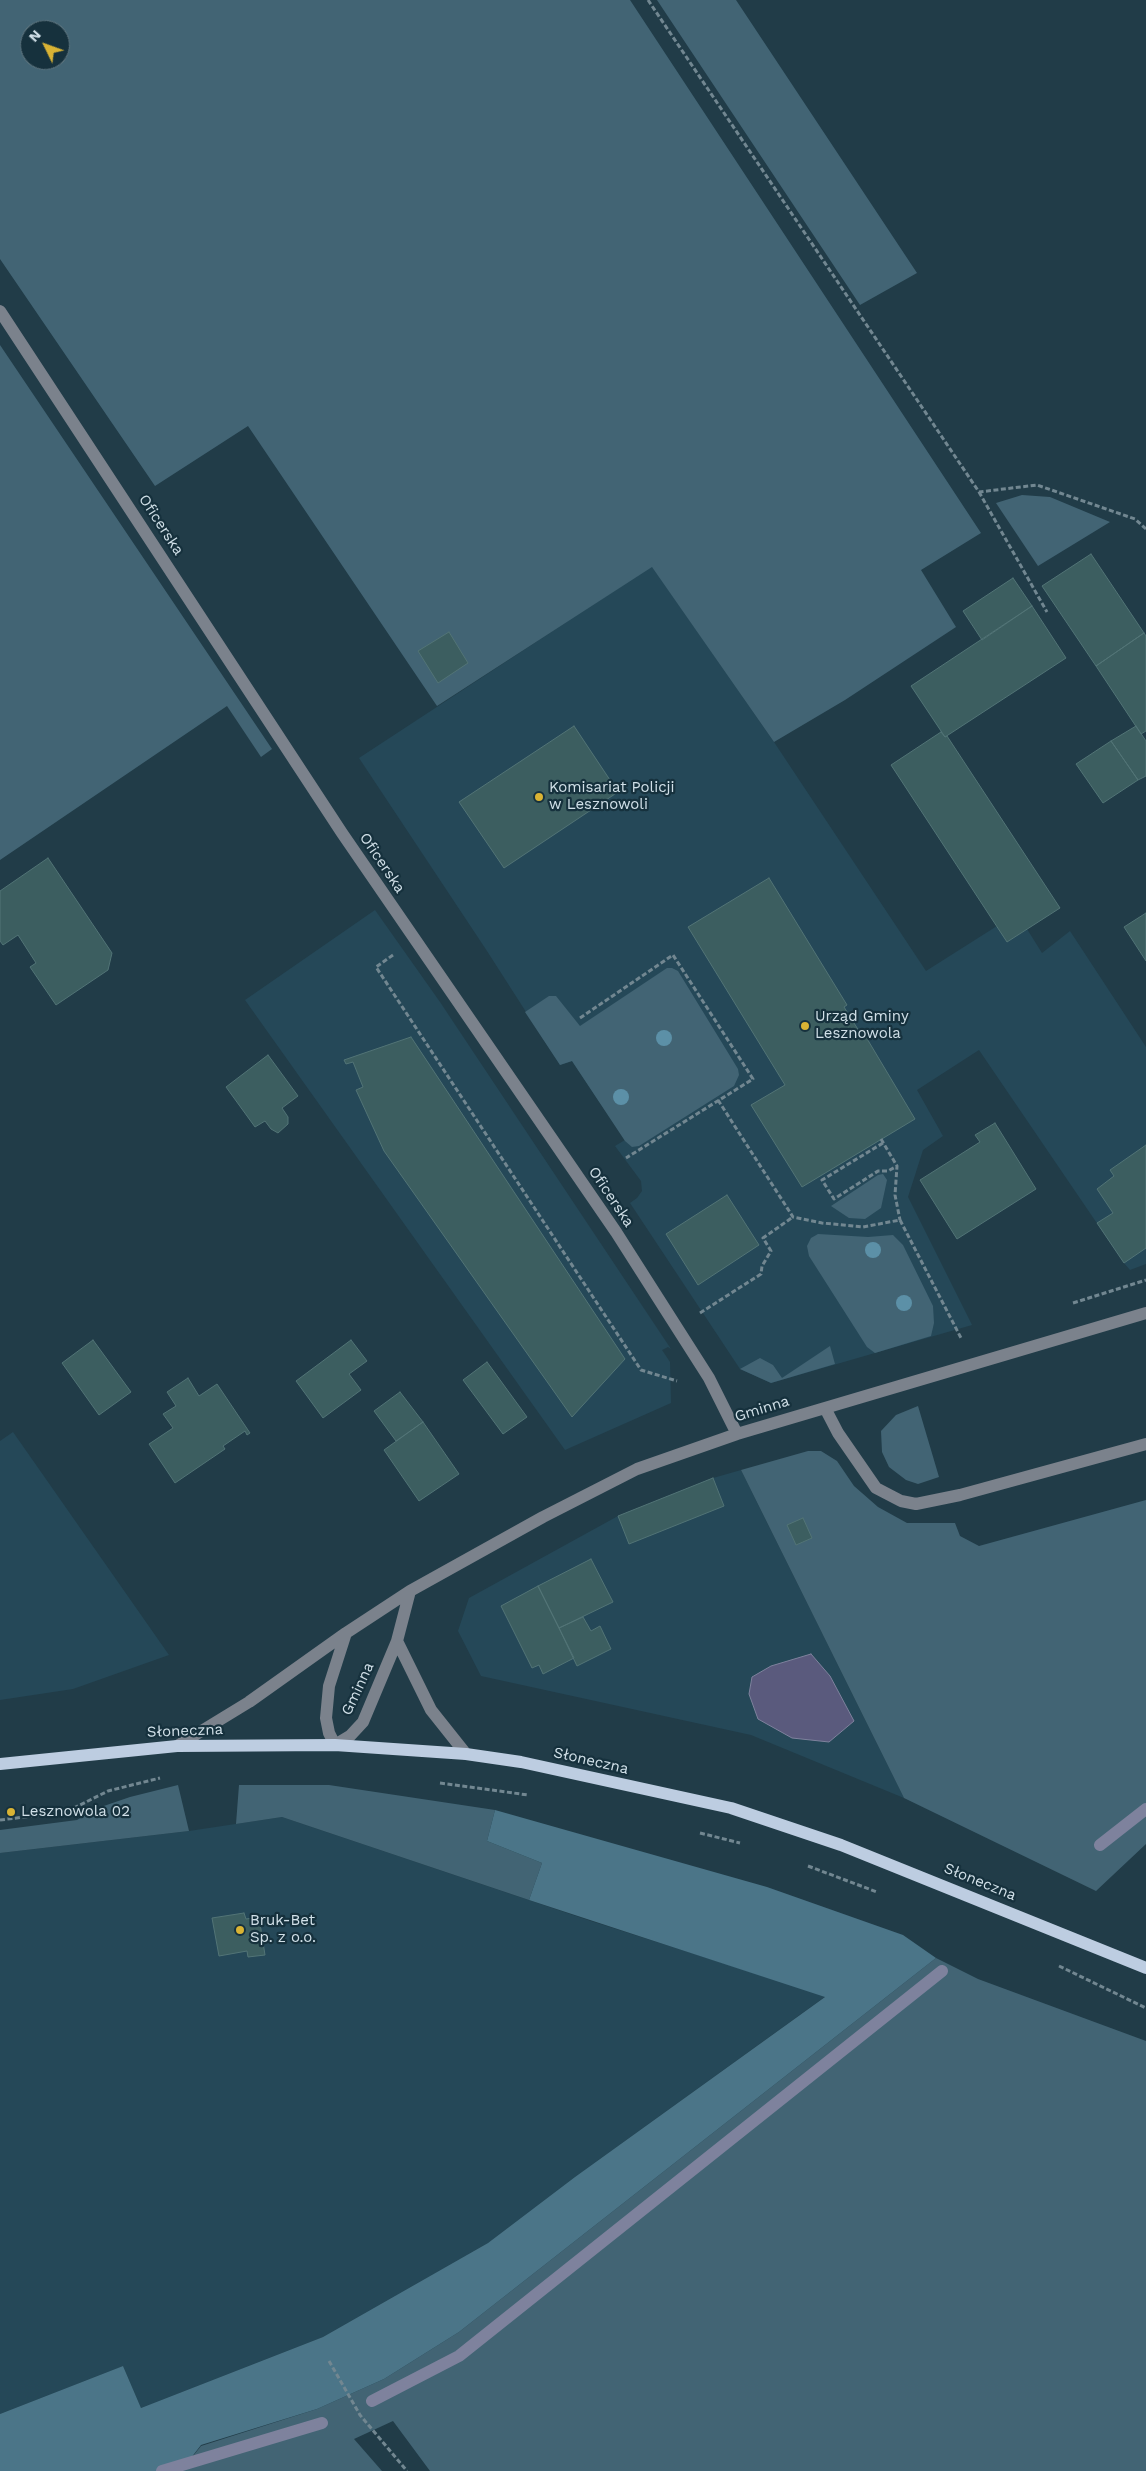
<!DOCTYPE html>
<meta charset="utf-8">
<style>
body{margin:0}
#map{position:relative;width:1146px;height:2471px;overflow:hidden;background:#213c48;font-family:"Work Sans",sans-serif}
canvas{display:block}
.north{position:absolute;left:20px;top:20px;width:50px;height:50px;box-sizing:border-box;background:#16313d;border:1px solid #617781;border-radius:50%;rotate:312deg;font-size:14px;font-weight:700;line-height:20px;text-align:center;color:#d1e0e8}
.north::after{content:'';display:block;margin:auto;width:18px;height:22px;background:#d9b334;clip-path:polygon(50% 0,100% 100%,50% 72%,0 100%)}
</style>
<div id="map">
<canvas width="1146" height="2471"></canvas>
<div class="north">N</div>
</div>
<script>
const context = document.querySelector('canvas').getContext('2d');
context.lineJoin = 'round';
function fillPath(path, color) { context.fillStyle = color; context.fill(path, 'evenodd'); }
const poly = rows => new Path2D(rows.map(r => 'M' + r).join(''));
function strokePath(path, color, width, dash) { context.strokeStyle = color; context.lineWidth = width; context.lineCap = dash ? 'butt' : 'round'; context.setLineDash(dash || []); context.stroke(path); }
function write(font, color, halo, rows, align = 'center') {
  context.font = font + ' "Work Sans",sans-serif'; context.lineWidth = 4.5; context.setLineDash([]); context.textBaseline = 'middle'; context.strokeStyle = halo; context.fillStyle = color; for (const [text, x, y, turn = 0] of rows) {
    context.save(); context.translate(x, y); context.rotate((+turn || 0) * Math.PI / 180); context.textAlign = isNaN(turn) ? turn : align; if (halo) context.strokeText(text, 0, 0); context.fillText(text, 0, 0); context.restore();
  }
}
const built = poly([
 [652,566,774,742,926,971,997,926,1007,942,1027,929,1042,953,1070,931,1146,1047,1146,1264,1130,1270,1124,1263,979,1050,917,1090,943,1136,923,1150,908,1197,972,1325,771,1383,740,1369,630,1203,637,1198,642,1191,641,1181,615,1146,625,1140,572,1061,560,1065,487,951,359,758],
 [375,910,440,1002,671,1349,668,1347,662,1350,670,1362,671,1403,565,1450,245,1000],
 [13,1432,169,1655,73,1689,0,1700,0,1441],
 [741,1470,904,1798,751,1735,481,1676,458,1631,469,1598,618,1516,713,1478],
 [282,1817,591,1921,826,1996,575,2177,488,2243,323,2337,141,2408,123,2366,0,2414,0,1853,189,1831]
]);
const green = poly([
 [0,0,630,0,981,533,921,570,956,627,845,700,774,742,652,567,437,706,248,426,155,486,0,259],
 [30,30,60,30,60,60,30,60],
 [657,0,736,0,917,273,860,305],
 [0,345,272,749,261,757,227,706,0,860],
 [1022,495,1050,497,1110,522,1038,566,996,503],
 [667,968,672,968,678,971,738,1069,739,1075,734,1086,639,1146,632,1147,625,1141,572,1061,560,1065,525,1012,549,996,556,996,580,1026],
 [883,1174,887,1180,881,1208,865,1219,849,1218,831,1206,878,1175],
 [818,1234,868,1237,893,1235,903,1245,933,1306,934,1323,931,1336,875,1353,867,1347,809,1256,807,1246,811,1238],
 [830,1346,835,1364,771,1383,740,1369,760,1358,773,1365,782,1378],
 [918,1406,939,1477,918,1484,906,1480,889,1467,882,1452,881,1431,896,1415],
 [808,1451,821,1451,837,1461,854,1486,878,1507,907,1523,955,1523,960,1536,979,1546,1146,1500,1146,1844,1096,1891,904,1798,741,1470],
 [178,1785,189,1831,0,1853,0,1830,77,1820,95,1809,130,1797],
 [239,1785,329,1785,495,1810,487,1841,542,1863,529,1900,282,1817,236,1824],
 [936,1958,978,1979,1146,2041,1146,2471,430,2471,393,2421,354,2439,382,2471,181,2471,201,2446,317,2409,384,2379,459,2332]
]);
const forest = poly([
 [495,1810,767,1887,903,1935,936,1958,459,2332,384,2379,317,2409,201,2445,181,2471,0,2471,0,2414,123,2366,141,2408,323,2337,488,2243,575,2177,825,1997,529,1900,542,1863,487,1841]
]);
const water = poly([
 [811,1654,830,1676,854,1721,829,1742,792,1738,758,1719,749,1694,752,1677,771,1666,811,1654]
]);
const stream = poly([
 [1100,1845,1146,1809],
 [372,2401,459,2356,942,1971],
 [162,2471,322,2423]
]);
const building = poly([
 [1091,554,1144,633,1096,666,1042,586,1091,554],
 [1013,578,1032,606,982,640,963,611,1013,578],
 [1032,606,1066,658,945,737,911,686,1032,606],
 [449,632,468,663,438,683,418,651,449,632],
 [1144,633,1146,636,1146,731,1141,734,1096,666,1144,633],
 [574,726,618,792,504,868,459,802,574,726],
 [1136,726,1146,741,1146,776,1138,780,1111,741,1136,726],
 [941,732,945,737,947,736,1060,908,1007,942,891,765,941,732],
 [1111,741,1138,780,1103,803,1076,764,1111,741],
 [48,858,112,953,108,970,56,1005,30,967,36,963,18,935,3,945,0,941,0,891,48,858],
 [769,878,847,1005,844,1007,864,1039,866,1037,915,1119,802,1187,751,1105,785,1085,688,927,769,878],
 [1146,913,1146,961,1124,927,1146,913],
 [411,1037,625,1359,572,1417,384,1151,356,1090,363,1087,353,1062,346,1064,344,1060,411,1037],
 [268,1055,298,1096,282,1108,288,1117,288,1124,278,1133,271,1129,265,1121,255,1127,226,1087,268,1055],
 [995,1123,1036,1189,957,1239,920,1180,980,1142,975,1135,995,1123],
 [1146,1145,1146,1248,1124,1263,1097,1223,1113,1213,1097,1189,1114,1176,1110,1170,1146,1145],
 [727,1195,759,1245,698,1285,666,1234,727,1195],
 [93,1340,131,1392,99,1415,62,1363,93,1340],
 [351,1340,367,1361,349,1374,361,1390,323,1418,296,1381,351,1340],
 [487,1362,527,1417,503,1434,463,1380,487,1362],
 [188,1378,199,1396,217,1384,250,1433,247,1435,245,1431,223,1446,225,1449,175,1483,149,1444,173,1428,163,1414,176,1406,167,1392,188,1378],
 [400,1392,423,1422,396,1441,374,1411,400,1392],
 [423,1422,459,1474,419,1501,384,1450,423,1422],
 [713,1478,724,1506,629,1544,618,1516,713,1478],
 [803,1518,812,1538,796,1545,787,1525,803,1518],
 [591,1559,613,1602,559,1628,538,1586,591,1559],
 [538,1586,574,1658,543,1674,539,1665,532,1668,501,1606,538,1586],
 [583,1617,591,1631,600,1626,611,1649,577,1666,559,1628,583,1617],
 [244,1913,246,1919,259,1917,265,1955,248,1957,247,1951,219,1956,212,1918,244,1913]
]);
const path = poly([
 [648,0,979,492,1037,485,1135,519,1146,529],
 [979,492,1047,612],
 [393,955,376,967,641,1370,677,1381],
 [580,1018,673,955,753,1079,626,1158],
 [718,1100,793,1217,822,1223,863,1227,900,1220,961,1338],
 [881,1139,897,1166,895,1195,900,1220],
 [883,1143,822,1180,834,1199,878,1171,888,1171,897,1166],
 [1073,1303,1146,1280],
 [700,1313,761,1274,762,1266,771,1251,763,1238,793,1217],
 [440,1783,528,1795],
 [0,1820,66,1812,108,1791,160,1778],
 [700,1833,740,1843],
 [808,1866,877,1892],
 [1059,1966,1146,2008],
 [329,2361,360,2415,407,2471]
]);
const minor = poly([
 [0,311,342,833,616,1232,709,1378,737,1434],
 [825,1408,838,1433,876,1488,901,1501,916,1504,960,1495,1146,1444],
 [346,1633,329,1686,326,1718,329,1733,335,1745,350,1736,363,1722,397,1641,410,1591],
 [397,1641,431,1710,466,1754],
 [177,1746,249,1702,346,1633,410,1591,543,1517,637,1469,737,1434,1146,1313]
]);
const major = poly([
 [0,1764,177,1746,335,1745,466,1754,521,1762,731,1808,841,1845,1146,1968]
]);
const trees = [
 [664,1038],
 [621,1097],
 [873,1250],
 [904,1303]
];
const markers = [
 [539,797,5,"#d9b334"],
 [805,1026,5,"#d9b334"],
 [11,1812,5,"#d9b334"],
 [240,1930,5,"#d9b334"]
];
const streetNames = [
 ["Oficerska",161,525,57],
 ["Oficerska",382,863,56],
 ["Oficerska",611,1197,56],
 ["Gminna",762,1409,-17],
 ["Gminna",358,1689,-65],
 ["Słoneczna",185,1731,-2],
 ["Słoneczna",591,1761,13],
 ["Słoneczna",980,1882,22]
];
const poiNames = [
 ["Komisariat Policji",549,788],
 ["w Lesznowoli",549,805],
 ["Urząd Gminy",815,1017],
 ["Lesznowola",815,1034],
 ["Lesznowola 02",21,1812],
 ["Bruk-Bet",250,1921],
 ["Sp. z o.o.",250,1938]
];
fillPath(built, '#254858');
fillPath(green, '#426474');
fillPath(forest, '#4b7588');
fillPath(water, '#5a5a7d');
strokePath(water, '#7e829d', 1);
strokePath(stream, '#7e829d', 12);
fillPath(building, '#3c5e60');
strokePath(building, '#527476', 1);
strokePath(path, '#728791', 3, [5, 2.5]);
strokePath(minor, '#7b828c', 12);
strokePath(major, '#bdcde1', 12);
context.fillStyle = '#5c90a7';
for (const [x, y] of trees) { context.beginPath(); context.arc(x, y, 8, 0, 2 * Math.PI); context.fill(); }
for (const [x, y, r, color] of markers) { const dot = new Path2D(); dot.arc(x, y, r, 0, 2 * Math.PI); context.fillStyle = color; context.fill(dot); strokePath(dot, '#16313d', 2); }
write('15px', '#d1e0e8', '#16313d', streetNames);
write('15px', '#d1e0e8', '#16313d', poiNames, 'left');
</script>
